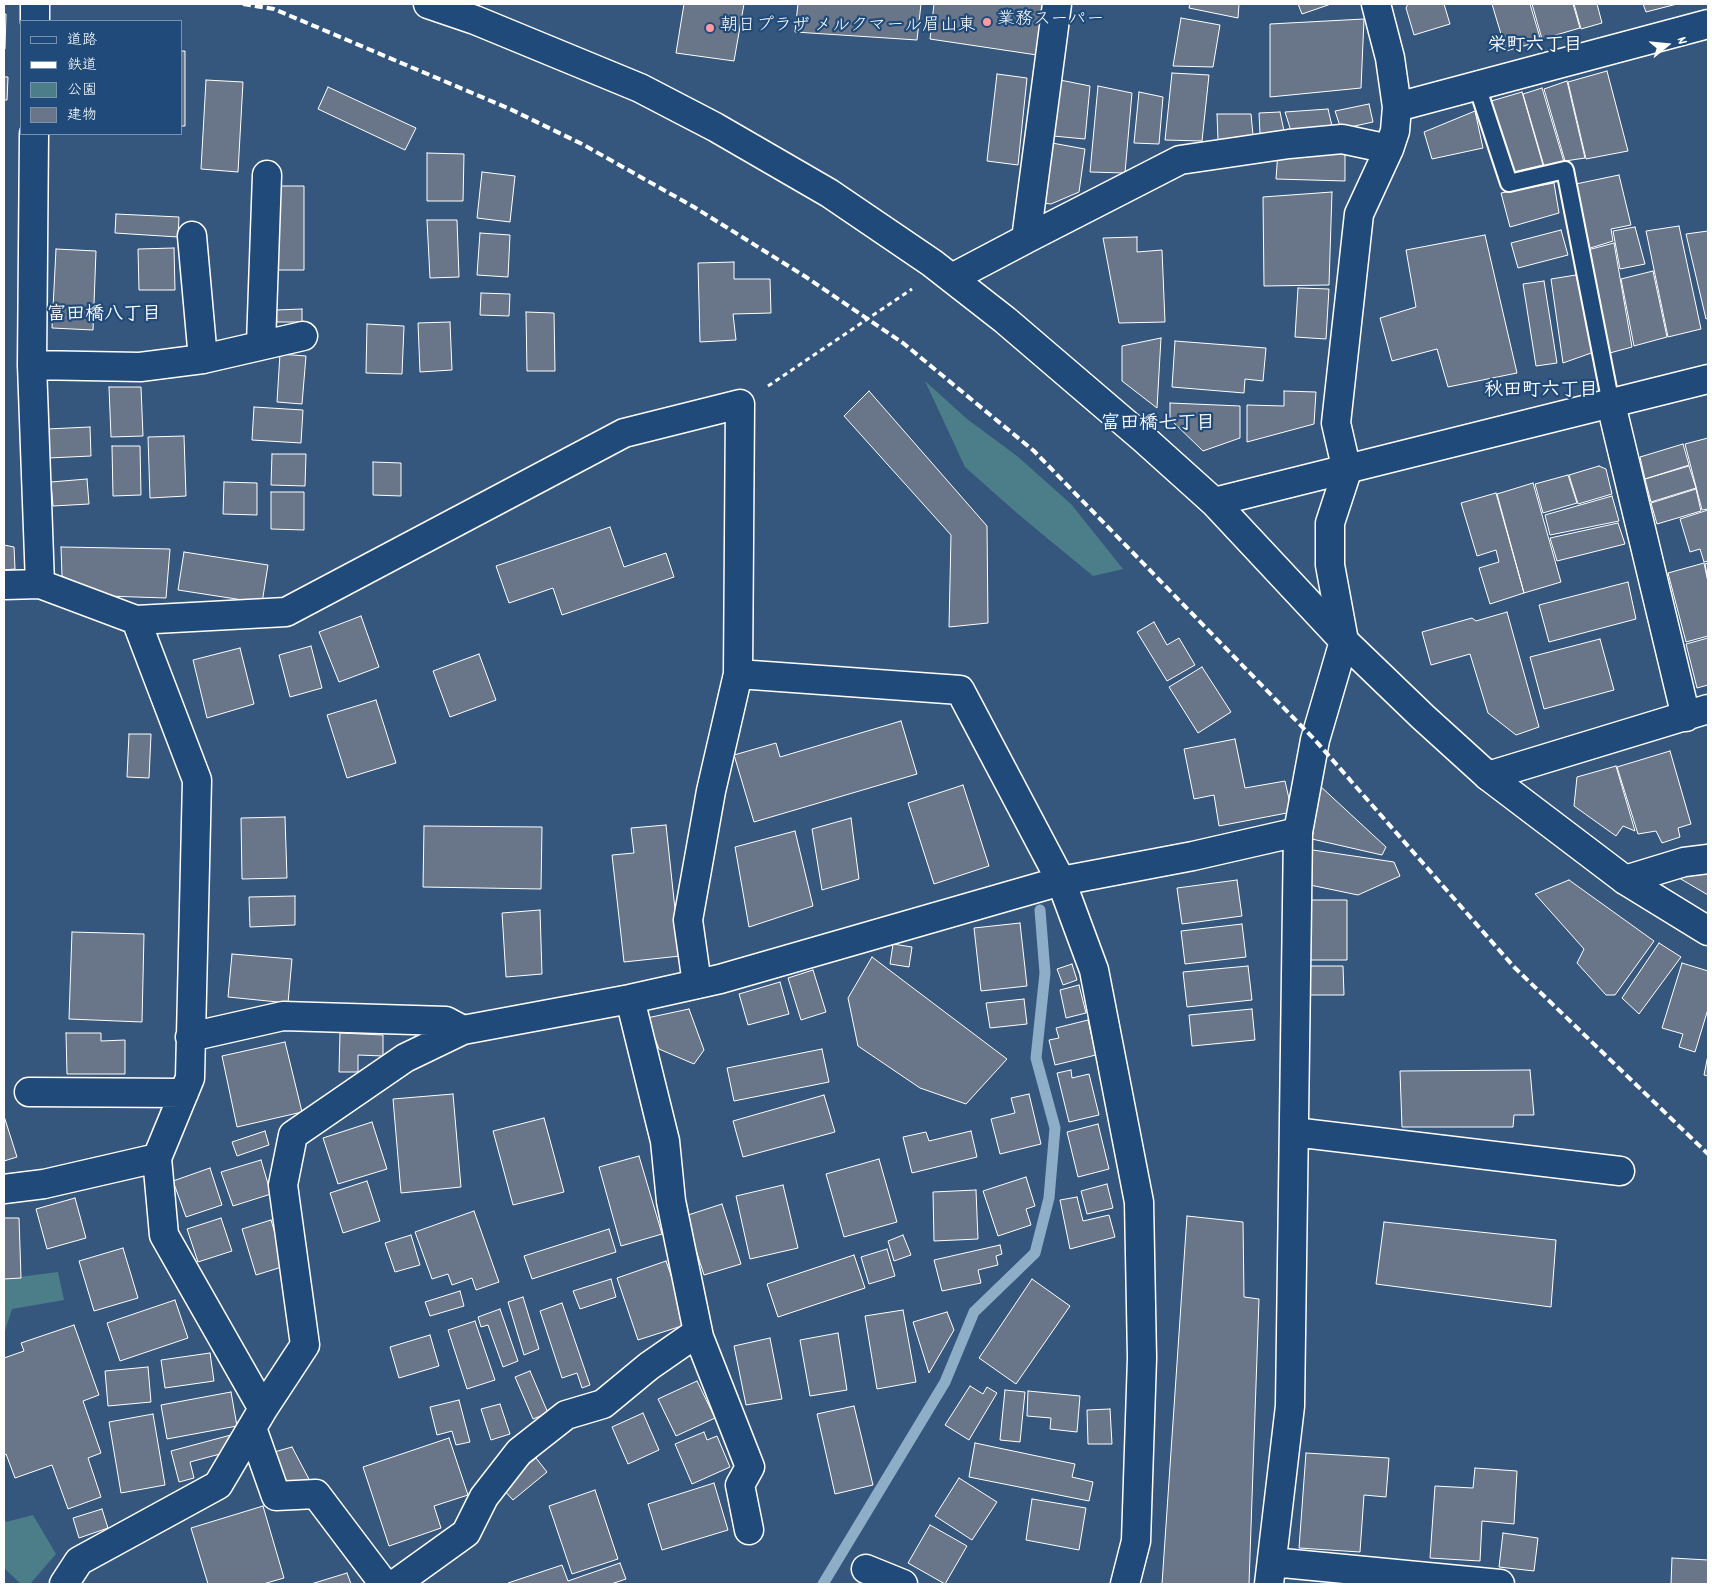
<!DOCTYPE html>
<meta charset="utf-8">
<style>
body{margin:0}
#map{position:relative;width:1712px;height:1588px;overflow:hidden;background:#35577e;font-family:Dekko,"Klee One",sans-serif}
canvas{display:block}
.frame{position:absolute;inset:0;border:5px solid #fff;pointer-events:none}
.legend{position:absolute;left:20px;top:20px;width:162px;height:115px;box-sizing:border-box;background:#1f4a7a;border:1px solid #7992af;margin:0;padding:6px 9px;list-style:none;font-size:15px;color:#fff}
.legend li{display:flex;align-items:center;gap:10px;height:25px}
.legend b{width:25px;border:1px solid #7992af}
.north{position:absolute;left:1642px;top:20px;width:50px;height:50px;-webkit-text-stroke:4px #1f4a7a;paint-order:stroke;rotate:73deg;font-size:14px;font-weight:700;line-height:20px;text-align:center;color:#fff}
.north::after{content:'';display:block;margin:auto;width:18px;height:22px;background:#fff;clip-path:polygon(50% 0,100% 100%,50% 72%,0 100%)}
</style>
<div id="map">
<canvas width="1712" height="1588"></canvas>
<div class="frame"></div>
<ul class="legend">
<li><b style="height:6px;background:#1f4a7a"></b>道路</li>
<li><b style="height:6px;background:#fff"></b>鉄道</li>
<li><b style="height:14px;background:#4c7e89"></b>公園</li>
<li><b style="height:14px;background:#697588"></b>建物</li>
</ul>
<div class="north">N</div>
</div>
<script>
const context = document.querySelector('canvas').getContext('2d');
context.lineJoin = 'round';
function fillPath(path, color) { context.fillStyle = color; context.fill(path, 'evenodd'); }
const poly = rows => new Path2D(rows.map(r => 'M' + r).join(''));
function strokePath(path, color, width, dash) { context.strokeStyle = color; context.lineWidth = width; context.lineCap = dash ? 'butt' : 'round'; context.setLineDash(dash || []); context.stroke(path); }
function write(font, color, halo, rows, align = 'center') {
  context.font = font + ' Dekko,"Klee One",sans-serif'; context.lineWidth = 4.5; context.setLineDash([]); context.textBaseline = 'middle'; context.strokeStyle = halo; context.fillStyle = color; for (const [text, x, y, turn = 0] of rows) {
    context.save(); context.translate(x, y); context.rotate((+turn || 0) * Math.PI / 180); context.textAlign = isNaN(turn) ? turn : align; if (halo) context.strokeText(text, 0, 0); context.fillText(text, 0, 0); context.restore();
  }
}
const green = poly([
 [925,381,967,419,1017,456,1071,504,1123,569,1093,576,1018,514,965,467],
 [58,1272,64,1300,12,1309,4,1334,4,1279],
 [33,1515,56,1554,30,1584,21,1584,4,1568,4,1518,6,1522]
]);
const stream = poly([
 [823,1584,945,1382,974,1312,1035,1253,1049,1198,1055,1128,1036,1058,1045,973,1040,910]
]);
const building = poly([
 [684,4,744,4,734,61,676,53,684,4],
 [798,4,921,4,917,40,795,32,798,4],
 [934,4,1044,4,1037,55,930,39,934,4],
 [1190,4,1239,4,1238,18,1189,8,1190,4],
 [1298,4,1331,4,1302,14,1298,4],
 [1408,4,1444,4,1450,24,1414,35,1406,8,1408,4],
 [1492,4,1530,4,1541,41,1506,51,1492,4],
 [1532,4,1573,4,1580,28,1542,39,1532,4],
 [1574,4,1597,4,1602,23,1581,29,1574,4],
 [1643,4,1677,4,1646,12,1643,4],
 [4,14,6,14,5,49,4,49,4,14],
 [1181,18,1220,25,1213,67,1173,66,1181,18],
 [1364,19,1361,88,1270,97,1270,24,1364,19],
 [181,51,185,51,185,126,181,126,181,51],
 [1607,71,1628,151,1586,159,1568,82,1607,71],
 [1172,73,1209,75,1202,141,1165,140,1172,73],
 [997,74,1027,78,1018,165,987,161,997,74],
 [4,77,8,77,7,100,4,100,4,77],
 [206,80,243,82,238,172,201,169,206,80],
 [1060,80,1090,86,1085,139,1053,136,1060,80],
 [1567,81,1585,158,1565,161,1544,89,1567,81],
 [1098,86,1132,93,1125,173,1090,172,1098,86],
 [328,87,416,128,405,150,318,109,328,87],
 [1542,88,1564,162,1544,166,1523,94,1542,88],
 [1139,92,1163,97,1159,144,1134,143,1139,92],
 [1522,92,1543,165,1509,173,1488,102,1522,92],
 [1369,104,1373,122,1341,129,1335,111,1369,104],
 [1328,109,1333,130,1291,131,1285,112,1328,109],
 [1475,111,1483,148,1432,159,1424,132,1475,111],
 [1280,112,1284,131,1260,134,1259,113,1280,112],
 [1217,114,1251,114,1253,135,1218,140,1217,114],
 [1052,143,1085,149,1079,192,1051,204,1042,203,1052,143],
 [1345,150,1345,181,1276,179,1278,151,1345,150],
 [427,153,464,154,463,201,427,201,427,153],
 [482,172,515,176,510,222,477,218,482,172],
 [1619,175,1631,225,1611,229,1613,241,1584,250,1571,185,1619,175],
 [1554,183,1559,213,1510,227,1501,193,1554,183],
 [278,186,304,186,304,270,278,270,278,186],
 [1332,192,1329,285,1264,286,1263,197,1332,192],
 [116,214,179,217,178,237,115,233,116,214],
 [427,220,457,220,459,277,430,278,427,220],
 [1679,226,1701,329,1668,337,1646,231,1679,226],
 [1635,227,1645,264,1620,269,1613,231,1635,227],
 [1561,230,1568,255,1518,268,1511,243,1561,230],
 [1708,231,1708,318,1706,319,1686,234,1708,231],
 [480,233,510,235,508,277,477,275,480,233],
 [1485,235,1517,373,1448,387,1437,349,1392,361,1380,318,1416,307,1406,250,1485,235],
 [1137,237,1137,252,1162,250,1165,322,1119,323,1103,238,1137,237],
 [1614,243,1632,347,1606,354,1584,251,1614,243],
 [174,248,175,290,139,290,138,249,174,248],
 [56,249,96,251,93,330,52,328,56,249],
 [734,262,734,279,770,279,771,313,733,314,736,340,700,342,698,263,734,262],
 [1653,271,1667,337,1634,346,1621,279,1653,271],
 [1576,275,1594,352,1563,363,1551,279,1576,275],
 [1544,281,1557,363,1536,366,1523,284,1544,281],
 [1298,288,1329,289,1326,339,1295,337,1298,288],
 [481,293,510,294,509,316,480,315,481,293],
 [302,309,302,322,277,322,276,310,302,309],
 [526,312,554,313,555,371,527,371,526,312],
 [450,322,452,370,420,372,418,323,450,322],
 [367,324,404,326,402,374,366,373,367,324],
 [1161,338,1157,408,1122,381,1122,346,1161,338],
 [1175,341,1266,348,1263,381,1245,379,1244,393,1172,387,1175,341],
 [280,354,306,356,302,404,277,402,280,354],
 [109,387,141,387,143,436,111,437,109,387],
 [869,391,987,526,988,623,949,627,951,535,844,416,869,391],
 [1284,391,1316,392,1314,424,1247,442,1247,405,1284,406,1284,391],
 [1170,403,1240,406,1240,438,1203,451,1170,419,1170,403],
 [254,407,303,410,301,443,252,440,254,407],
 [90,427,91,456,48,458,47,429,90,427],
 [184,436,186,496,150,498,148,437,184,436],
 [1708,438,1708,509,1702,510,1685,444,1708,438],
 [1683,444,1689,465,1645,479,1640,457,1683,444],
 [112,446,140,446,141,495,113,496,112,446],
 [272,454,306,454,305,486,271,485,272,454],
 [373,462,401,463,401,496,373,495,373,462],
 [1599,466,1606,469,1612,494,1578,504,1569,475,1599,466],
 [1689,466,1696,488,1651,502,1645,479,1689,466],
 [1568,475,1577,503,1543,513,1535,484,1568,475],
 [87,479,89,504,53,506,51,482,87,479],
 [224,482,257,483,257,515,223,514,224,482],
 [1533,483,1561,582,1524,593,1497,494,1533,483],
 [1696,489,1701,511,1657,524,1651,503,1696,489],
 [271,492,304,492,304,530,271,529,271,492],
 [1496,493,1524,593,1490,604,1479,568,1499,562,1496,550,1477,556,1461,503,1496,493],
 [1612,496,1619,521,1550,535,1545,515,1612,496],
 [1708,510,1708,561,1704,562,1700,549,1690,552,1680,519,1708,510],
 [1618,523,1625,544,1557,561,1550,538,1618,523],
 [610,527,624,567,666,553,674,577,562,615,553,588,509,603,496,566,610,527],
 [4,545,14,547,15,569,4,570,4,545],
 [61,547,170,549,166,598,106,596,62,576,61,547],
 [184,552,268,565,262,603,178,590,184,552],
 [1704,563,1708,582,1708,636,1686,642,1668,573,1704,563],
 [1708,563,1708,581,1705,564,1708,563],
 [1628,582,1636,619,1549,642,1539,605,1628,582],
 [1507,612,1539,727,1516,735,1488,713,1470,654,1431,665,1422,632,1472,618,1476,621,1507,612],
 [361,616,379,667,339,682,319,632,361,616],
 [1154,622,1167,645,1179,638,1195,665,1167,681,1137,632,1154,622],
 [1708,638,1708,685,1697,688,1686,644,1708,638],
 [1600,639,1614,690,1544,709,1530,657,1600,639],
 [311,646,322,688,290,697,279,655,311,646],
 [240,648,254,704,207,718,193,660,240,648],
 [479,654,496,700,450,717,433,671,479,654],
 [1202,667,1231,712,1198,733,1169,687,1202,667],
 [376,700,396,763,347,778,327,715,376,700],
 [901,721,917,774,754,822,734,755,776,743,780,757,901,721],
 [129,734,151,734,149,778,127,777,129,734],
 [1235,739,1245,788,1285,781,1292,812,1219,826,1214,795,1194,799,1184,749,1235,739],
 [1670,751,1691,824,1678,828,1680,837,1662,843,1656,831,1638,834,1617,767,1670,751],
 [1616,766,1635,831,1623,826,1616,836,1574,806,1577,777,1616,766],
 [963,785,989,866,934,884,908,803,963,785],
 [1319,785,1386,847,1382,855,1312,839,1319,785],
 [285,817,287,878,242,879,241,818,285,817],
 [851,818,859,879,822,890,812,829,851,818],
 [666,825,680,956,624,962,612,855,634,853,631,828,666,825],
 [424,826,542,827,541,889,423,887,424,826],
 [795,831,813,906,749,927,735,847,795,831],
 [1306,849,1394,862,1400,876,1358,895,1310,885,1306,849],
 [1708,868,1708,895,1674,875,1708,868],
 [1237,880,1242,916,1182,924,1177,888,1237,880],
 [1569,880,1654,941,1615,995,1606,995,1577,963,1584,949,1535,894,1569,880],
 [295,896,295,925,250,927,249,897,295,896],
 [1308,900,1347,900,1347,960,1307,960,1308,900],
 [540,910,542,974,506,977,502,913,540,910],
 [1020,923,1027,986,981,991,974,928,1020,923],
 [1242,924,1246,957,1185,964,1181,931,1242,924],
 [72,932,144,934,142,1022,69,1019,72,932],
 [1659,943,1681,957,1639,1014,1622,998,1659,943],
 [893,944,912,947,909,967,890,964,893,944],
 [232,954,292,959,288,1003,228,997,232,954],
 [872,957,1007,1059,966,1104,920,1088,858,1046,848,998,872,957],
 [1682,963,1708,971,1708,1009,1695,1052,1679,1047,1683,1034,1662,1028,1682,963],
 [1072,964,1077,980,1063,985,1057,969,1072,964],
 [1248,966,1252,1000,1187,1007,1183,972,1248,966],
 [1306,966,1343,966,1344,995,1307,995,1306,966],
 [813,970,826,1012,801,1020,788,978,813,970],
 [780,982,789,1014,748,1025,739,994,780,982],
 [1079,985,1086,1013,1066,1018,1060,990,1079,985],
 [1024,999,1027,1024,990,1028,986,1003,1024,999],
 [689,1009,704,1050,694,1064,659,1049,647,1018,689,1009],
 [1252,1009,1255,1040,1192,1046,1189,1015,1252,1009],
 [1088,1020,1096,1055,1055,1065,1049,1040,1059,1038,1056,1028,1088,1020],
 [66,1033,101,1033,101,1041,125,1040,125,1074,67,1074,66,1033],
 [340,1033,383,1035,383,1056,358,1055,358,1072,339,1072,340,1033],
 [285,1042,302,1112,237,1127,222,1056,285,1042],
 [822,1049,829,1082,734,1101,727,1068,822,1049],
 [1708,1055,1708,1076,1704,1075,1708,1055],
 [1071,1070,1072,1078,1089,1074,1099,1115,1069,1122,1057,1073,1071,1070],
 [1530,1070,1534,1115,1514,1115,1513,1127,1402,1127,1400,1071,1530,1070],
 [453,1094,461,1187,401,1193,393,1099,453,1094],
 [1029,1094,1041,1144,1000,1154,991,1119,1015,1113,1011,1098,1029,1094],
 [824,1095,835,1132,743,1157,733,1121,824,1095],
 [4,1116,17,1157,4,1161,4,1116],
 [544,1118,564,1192,513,1205,493,1131,544,1118],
 [372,1122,387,1169,338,1184,323,1138,372,1122],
 [1098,1124,1109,1169,1078,1177,1067,1132,1098,1124],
 [265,1131,269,1145,237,1156,232,1142,265,1131],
 [971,1131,977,1157,912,1173,903,1137,926,1132,929,1141,971,1131],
 [639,1156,662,1234,621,1246,599,1167,639,1156],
 [879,1159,897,1222,844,1237,826,1174,879,1159],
 [261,1160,271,1194,233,1206,221,1172,261,1160],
 [210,1168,222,1205,186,1217,173,1181,210,1168],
 [1026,1177,1035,1206,1026,1209,1031,1225,998,1236,983,1191,1026,1177],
 [367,1181,380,1221,343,1233,330,1193,367,1181],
 [1107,1184,1113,1208,1087,1214,1081,1191,1107,1184],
 [783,1185,798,1248,750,1259,736,1196,783,1185],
 [976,1190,978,1239,934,1241,933,1192,976,1190],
 [1077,1197,1083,1221,1109,1215,1115,1237,1070,1249,1060,1200,1077,1197],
 [75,1198,86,1238,47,1249,36,1209,75,1198],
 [722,1204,741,1264,704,1275,685,1216,722,1204],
 [474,1211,499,1282,476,1290,472,1278,452,1285,448,1274,432,1279,415,1232,474,1211],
 [1187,1216,1243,1222,1244,1297,1259,1299,1249,1584,1162,1584,1187,1216],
 [4,1218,19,1218,21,1278,4,1279,4,1218],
 [221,1218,232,1251,198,1262,187,1229,221,1218],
 [271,1220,285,1266,256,1275,242,1229,271,1220],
 [1384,1222,1556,1240,1551,1307,1376,1284,1384,1222],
 [609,1229,616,1252,532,1279,524,1256,609,1229],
 [411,1235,420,1265,395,1272,385,1243,411,1235],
 [903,1235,911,1255,894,1261,888,1241,903,1235],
 [1000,1245,1002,1254,996,1256,998,1265,978,1270,981,1283,942,1291,934,1260,1000,1245],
 [123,1248,138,1298,94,1311,79,1261,123,1248],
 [887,1249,895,1276,869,1284,861,1257,887,1249],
 [854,1255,865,1288,778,1317,767,1284,854,1255],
 [666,1261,688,1324,638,1340,617,1278,666,1261],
 [611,1279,616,1297,580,1309,573,1291,611,1279],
 [1032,1279,1070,1306,1016,1384,979,1358,1032,1279],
 [460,1291,464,1306,430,1316,425,1302,460,1291],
 [523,1297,539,1349,524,1355,508,1302,523,1297],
 [175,1300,188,1338,120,1361,107,1323,175,1300],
 [562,1303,590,1385,582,1388,577,1373,562,1378,540,1311,562,1303],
 [500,1309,518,1361,503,1367,488,1325,481,1327,478,1317,500,1309],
 [903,1310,916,1382,877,1389,865,1316,903,1310],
 [947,1312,954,1330,929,1373,913,1322,947,1312],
 [475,1321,495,1380,467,1389,448,1330,475,1321],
 [74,1325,99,1395,83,1401,101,1453,88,1458,101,1497,68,1509,52,1465,15,1478,6,1454,4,1455,4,1358,24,1351,21,1343,74,1325],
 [838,1333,847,1390,810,1396,800,1340,838,1333],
 [430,1335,439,1366,399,1378,390,1347,430,1335],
 [770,1338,782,1399,746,1405,734,1346,770,1338],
 [210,1353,214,1381,165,1388,161,1360,210,1353],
 [148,1367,151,1402,108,1406,105,1371,148,1367],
 [530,1371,548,1413,533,1419,515,1377,530,1371],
 [697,1381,715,1418,676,1436,658,1399,697,1381],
 [970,1386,983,1394,987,1387,997,1393,969,1440,945,1425,970,1386],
 [1005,1390,1025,1392,1020,1442,1000,1440,1005,1390],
 [1028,1391,1080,1396,1077,1432,1050,1429,1051,1418,1027,1416,1028,1391],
 [231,1392,237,1426,167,1439,161,1405,231,1392],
 [459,1400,470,1442,456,1445,452,1431,437,1435,430,1407,459,1400],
 [500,1404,510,1434,491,1440,481,1409,500,1404],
 [854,1406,873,1485,835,1494,817,1414,854,1406],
 [1110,1409,1112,1444,1088,1444,1087,1410,1110,1409],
 [643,1413,659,1450,628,1464,612,1427,643,1413],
 [153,1414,165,1485,121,1493,109,1422,153,1414],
 [704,1432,707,1440,717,1436,730,1467,692,1484,675,1444,704,1432],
 [231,1435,235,1450,190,1462,194,1478,179,1482,171,1451,231,1435],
 [449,1438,468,1495,434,1506,441,1528,389,1546,363,1467,449,1438],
 [975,1443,1075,1464,1072,1477,1093,1482,1089,1501,969,1477,975,1443],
 [292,1447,310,1481,282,1484,267,1454,292,1447],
 [1306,1453,1389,1458,1386,1497,1364,1495,1360,1552,1299,1548,1306,1453],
 [536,1458,547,1472,513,1500,501,1487,536,1458],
 [1475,1468,1517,1471,1514,1524,1482,1521,1480,1561,1430,1558,1435,1486,1473,1488,1475,1468],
 [959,1478,997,1502,972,1540,935,1516,959,1478],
 [714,1483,728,1530,662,1550,648,1504,714,1483],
 [595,1490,618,1559,572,1574,549,1506,595,1490],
 [1032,1499,1086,1508,1079,1550,1026,1540,1032,1499],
 [263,1506,284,1578,263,1584,208,1584,191,1528,263,1506],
 [102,1509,108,1528,79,1538,73,1518,102,1509],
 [930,1525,967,1546,945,1584,908,1563,930,1525],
 [1503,1533,1538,1538,1534,1571,1499,1567,1503,1533],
 [1672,1558,1708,1560,1708,1584,1671,1584,1672,1558],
 [620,1563,626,1579,611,1584,509,1584,508,1583,562,1565,568,1581,620,1563],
 [347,1573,351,1584,311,1584,347,1573]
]);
const path = poly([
 [768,386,912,289]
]);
const service = poly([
 [1477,86,1509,183,1565,170,1611,404]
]);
const minor = poly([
 [1057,4,1026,239,1180,160,1289,144,1342,139,1389,149],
 [35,21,35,4],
 [1397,107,1708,24],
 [34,134,32,365,40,584],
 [192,236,203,359],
 [952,278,1026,239],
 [261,344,267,175],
 [32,365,140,367,203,359,303,336],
 [1611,404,1686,717],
 [4,585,40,584,136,620,197,780,190,1078,157,1158,164,1235,263,1409,218,1485,79,1561,64,1584],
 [136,620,286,612,624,433,740,404,738,674,960,690,1061,881,1094,970,1139,1202,1142,1358,1136,1541,1125,1584],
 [1344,641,1330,565,1330,523,1347,471,1336,423,1359,214,1389,149,1395,131,1397,107,1390,58,1376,4],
 [1488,776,1708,709],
 [1625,880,1684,862,1708,859],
 [697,984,688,920,711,791,738,674],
 [630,999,665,1141,671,1201,699,1337,750,1467,740,1485,749,1530],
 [190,1037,283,1016,446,1021,463,1030],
 [29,1092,184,1093],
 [1294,1132,1620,1171],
 [4,1189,44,1184,157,1158],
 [263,1409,305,1345,283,1185,293,1135,405,1058,463,1030,630,999,720,979,1061,881,1193,856,1298,832,1290,1406,1269,1584],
 [252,1428,276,1496,316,1494,384,1584],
 [1272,1562,1500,1584],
 [866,1569,903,1584],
 [395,1584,466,1533,484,1497,519,1452,566,1415,603,1404,649,1366,698,1332]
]);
const tertiary = poly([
 [428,4,475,20,640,88,715,127,829,193,932,263,1005,320,1144,439,1214,502,1344,641,1423,717,1488,776,1625,880,1708,931],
 [1214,502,1708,379],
 [1298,832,1315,740,1344,641]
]);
const rail = poly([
 [243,4,274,9,510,109,582,144,694,207,806,277,903,343,1034,451,1315,740,1514,967,1708,1154]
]);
const markers = [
 [987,22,5,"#ff9aa2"],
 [710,28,5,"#ff9aa2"]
];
const poiNames = [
 ["業務スーパー",997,22],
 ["朝日プラザ メルクマール眉山東",720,28]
];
const neighbourhoodNames = [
 ["栄町六丁目",1535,47],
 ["富田橋八丁目",104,316],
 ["秋田町六丁目",1541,392],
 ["富田橋七丁目",1158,425]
];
fillPath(green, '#4c7e89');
strokePath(stream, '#8eadc6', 11);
fillPath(building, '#697588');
strokePath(building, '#fff', 1);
strokePath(service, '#fff', 20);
strokePath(minor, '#fff', 31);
strokePath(tertiary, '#fff', 31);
strokePath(path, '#fff', 3, [5, 4]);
strokePath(service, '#1f4a7a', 16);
strokePath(minor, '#1f4a7a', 28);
strokePath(tertiary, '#1f4a7a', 28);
strokePath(rail, '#fff', 4, [8, 4]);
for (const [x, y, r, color] of markers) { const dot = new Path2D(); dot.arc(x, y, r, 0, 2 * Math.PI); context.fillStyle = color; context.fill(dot); strokePath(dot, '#1f4a7a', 2); }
write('18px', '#fff', '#1f4a7a', poiNames, 'left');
write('bold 19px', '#fff', '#1f4a7a', neighbourhoodNames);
</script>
